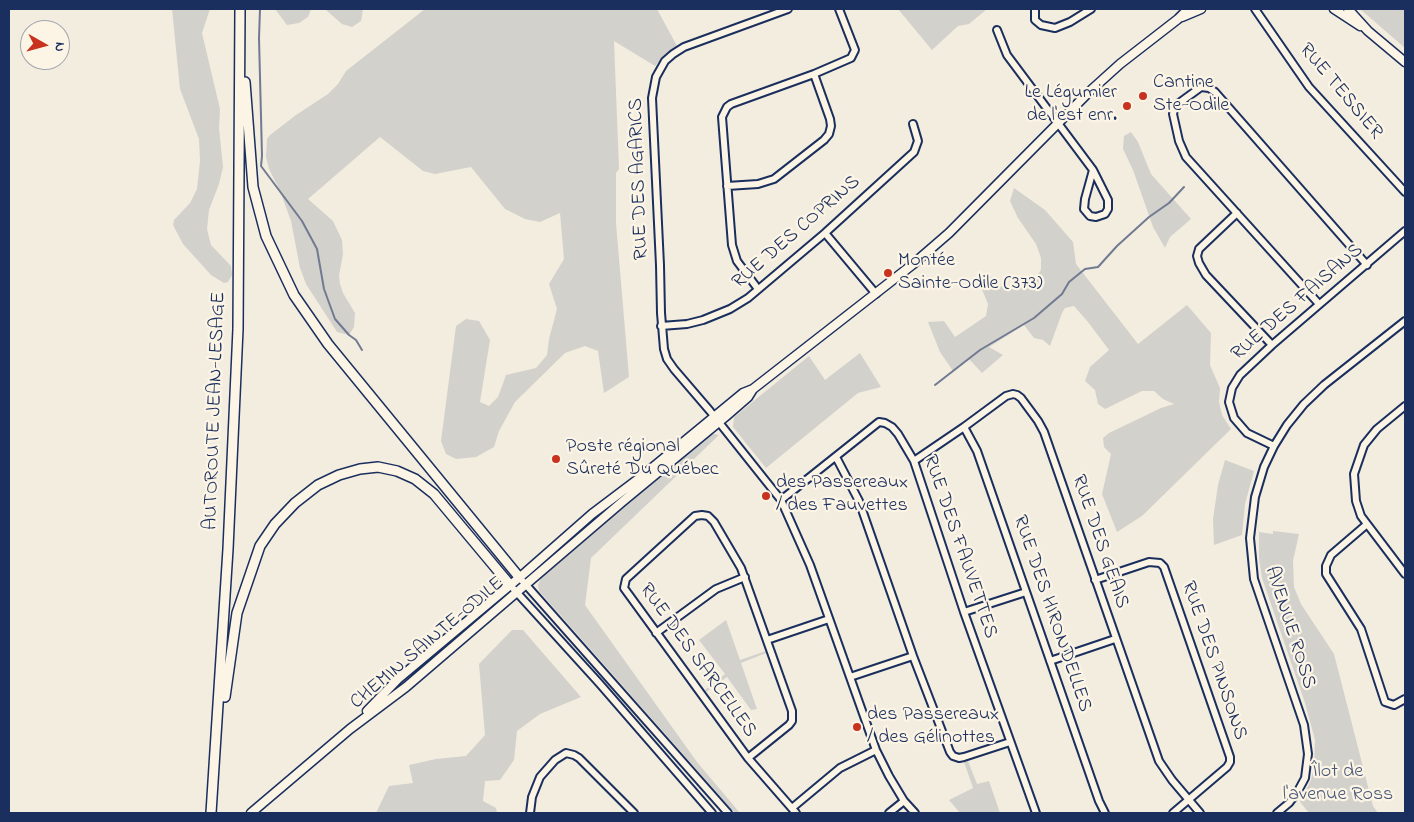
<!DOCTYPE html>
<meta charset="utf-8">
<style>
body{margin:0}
#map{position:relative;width:1414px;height:822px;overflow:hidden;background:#f3ede0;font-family:"Indie Flower",sans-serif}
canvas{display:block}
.frame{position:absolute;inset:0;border:10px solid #1b2f5e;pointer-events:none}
.north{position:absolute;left:20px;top:20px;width:50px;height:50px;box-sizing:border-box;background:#fcf5e5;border:1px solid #a2a6af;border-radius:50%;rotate:97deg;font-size:14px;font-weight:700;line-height:20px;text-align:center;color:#1b2f5e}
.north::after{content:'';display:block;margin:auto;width:18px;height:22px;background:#c8321e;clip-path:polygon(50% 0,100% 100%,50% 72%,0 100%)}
</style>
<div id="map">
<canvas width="1414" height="822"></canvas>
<div class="frame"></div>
<div class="north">N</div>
</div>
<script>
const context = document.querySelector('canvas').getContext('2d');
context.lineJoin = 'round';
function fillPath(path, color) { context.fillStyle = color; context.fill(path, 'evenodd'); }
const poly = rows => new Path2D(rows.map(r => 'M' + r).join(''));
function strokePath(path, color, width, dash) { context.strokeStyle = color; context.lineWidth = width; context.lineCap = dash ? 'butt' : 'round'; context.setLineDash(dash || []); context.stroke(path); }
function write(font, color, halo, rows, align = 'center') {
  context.font = font + ' "Indie Flower",sans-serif'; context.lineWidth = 4.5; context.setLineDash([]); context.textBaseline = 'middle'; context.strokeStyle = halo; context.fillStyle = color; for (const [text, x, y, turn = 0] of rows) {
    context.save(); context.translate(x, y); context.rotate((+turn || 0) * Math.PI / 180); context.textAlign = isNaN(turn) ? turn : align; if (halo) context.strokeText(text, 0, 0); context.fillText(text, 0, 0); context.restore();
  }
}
const green = poly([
 [172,9,210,9,202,33,220,109,219,128,223,167,219,184,209,210,207,229,211,245,231,266,232,275,228,282,224,283,211,275,183,244,173,225,174,220,190,203,197,189,200,161,199,139,180,89],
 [275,9,311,9,308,17,299,23,287,25],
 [322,9,363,9,361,21,352,27,342,24,326,10],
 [425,9,657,9,677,46,663,56,655,66,614,41,619,169,616,173,616,223,629,377,604,393,598,351,585,346,565,353,515,402,499,431,494,447,476,457,456,459,446,454,441,441,456,326,466,319,479,321,490,340,480,402,489,406,498,397,506,375,536,368,547,355,549,339,557,309,549,284,564,259,560,213,540,222,525,219,505,209,471,167,435,174,423,171,380,137,308,199,333,221,342,240,343,254,339,276,340,284,343,293,355,313,354,327,349,335,337,332,306,284,300,268,291,221,280,191,269,169,266,157,267,139,270,135,296,115,328,94,338,84,346,71],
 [898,9,987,9,969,24,958,26,932,50],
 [1360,9,1405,9,1405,48],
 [1131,132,1138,142,1151,174,1191,219,1170,237,1165,248,1153,227,1133,170,1123,149,1124,136],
 [1014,188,1045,210,1073,242,1076,264,1138,344,1187,305,1211,333,1210,365,1220,388,1219,402,1222,415,1231,429,1142,516,1117,532,1102,494,1111,454,1104,447,1103,438,1109,433,1161,408,1174,404,1163,399,1154,391,1142,391,1105,409,1098,404,1095,390,1085,381,1090,367,1109,350,1088,322,1074,306,1065,308,1062,313,1050,346,1043,340,1034,338,1024,325,989,347,1003,355,982,373,969,359,953,371,940,352,928,322,944,321,955,337,986,316,988,304,979,282,981,274,988,274,1001,286,1011,289,1023,287,1040,272,1041,269,1041,258,1036,244,1018,218,1010,201],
 [860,353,881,387,858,393,766,468,733,427,734,417,809,356,825,380],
 [714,434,719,435,591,558,585,605,697,762,740,813,735,813,539,591,538,585,541,578,706,437],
 [1225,460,1254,471,1245,504,1242,535,1214,545,1213,519,1218,485],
 [1273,531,1299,534,1293,561,1294,587,1301,604,1334,654,1373,806,1378,813,1309,813,1300,802,1311,780,1314,766,1315,740,1305,703,1262,578,1259,558,1259,532,1273,534],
 [726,620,740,660,766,651,766,653,741,663,757,709,751,710,727,677,706,692,705,690,725,674,699,640],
 [512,630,523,630,581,697,540,714,517,731,514,760,500,780,485,781,483,801,496,808,497,813,376,813,389,786,413,783,409,765,436,759,466,756,485,735,479,664],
 [968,761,977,784,989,781,1000,813,960,813,949,800,973,788,964,762]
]);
const stream = poly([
 [260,9,259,38,262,156,261,166,302,221,317,249,324,289,335,319,349,335,356,340,362,350],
 [935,385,980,350,1034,318,1062,294,1069,282,1085,269,1098,267,1117,246,1149,217,1169,203,1184,187]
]);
const minor = poly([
 [788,9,684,47,673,54,665,61,656,77,652,98,660,265,661,313,664,349,667,359,674,369,710,411,781,500,810,565,876,750,889,776,904,801,915,813],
 [1035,9,1035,20,1041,25,1055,28,1070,22,1091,9],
 [1255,9,1309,87,1405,192],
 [997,30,1007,55,1093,170,1085,199,1084,209,1090,216,1096,217,1105,214,1108,209,1108,200,1093,170],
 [727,186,758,184,774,179,824,140,829,134,831,126,830,119,814,74],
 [1237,213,1199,249,1197,256,1199,263,1206,275,1272,345],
 [825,233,876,294],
 [758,289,737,261,732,245,722,117,727,107,731,104,814,74,851,58,855,50,839,9],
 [1319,304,1186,157,1179,141,1173,114,1175,106,1201,87,1209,88,1215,92,1367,265],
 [661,326,687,324,703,320,730,309,748,298,825,233,914,152,918,141,913,124],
 [1405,406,1377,429,1364,445,1354,474,1356,501,1361,516,1405,574],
 [964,427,977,451,1099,801,1105,813],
 [1274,446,1247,433,1234,418,1229,402,1232,388,1240,375,1272,345,1405,231],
 [836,457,859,501,913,656,950,752,953,756,959,758,964,757,1010,742],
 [914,461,964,427,1006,396,1013,394,1017,395,1021,398,1038,421,1044,432,1159,761,1172,780,1200,813],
 [781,500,879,422,885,423,892,427,898,434,914,461,964,612,1036,813],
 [1366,525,1331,555,1326,566,1326,574,1361,629,1385,702,1394,705,1405,699],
 [519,577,728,813],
 [1095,580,1149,562,1160,563,1164,567,1230,757,1230,762,1227,767,1173,813],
 [510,585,599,683,712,813],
 [964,612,1026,592],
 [656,633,716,589,745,577],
 [767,640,829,619],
 [1050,661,1115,639],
 [850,677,913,656],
 [748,758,789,725,792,721,792,711,741,568,714,522,708,516,702,515,695,516,626,579,624,588,748,758,796,813],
 [792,808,840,768,876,750],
 [530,813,532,797,540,777,555,760,566,753,574,755,579,758,634,813],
 [889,813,904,801],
 [1277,813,1289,803,1298,791,1305,778,1308,754,1304,725,1254,579,1250,538,1255,497,1264,467,1274,446,1287,425,1304,404,1324,385,1405,321]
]);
const major = poly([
 [1334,9,1360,26],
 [1348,9,1368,31,1405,62],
 [1182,17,1201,9],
 [367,711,398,679,526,572,592,514,641,477,743,393,753,389],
 [251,813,350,729,406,687,622,502,725,417,748,397,753,389,912,265,949,233,1089,92,1120,64,1178,19,1188,9]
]);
const highway = poly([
 [245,82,253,187,266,236,294,295,328,344,519,577],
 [225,697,237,613,260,546,275,524,295,503,318,485,339,475,360,469,378,467,397,471,415,479,434,494,510,585],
 [211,813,228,549,238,329,240,9]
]);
const markers = [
 [1143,96,5,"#c8321e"],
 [1127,106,5,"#c8321e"],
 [888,273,5,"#c8321e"],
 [556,459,5,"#c8321e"],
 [766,496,5,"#c8321e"],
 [857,727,5,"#c8321e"]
];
const poiNames = [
 ["Cantine",1153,84],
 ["Ste-Odile",1153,107],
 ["Le Légumier",1117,94,"right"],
 ["de l'est enr.",1117,117,"right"],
 ["Montée",898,262],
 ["Sainte-Odile (373)",898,285],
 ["Poste régional",566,448],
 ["Sûreté Du Québec",566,471],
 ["des Passereaux",776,484],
 ["/ des Fauvettes",776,507],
 ["des Passereaux",867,716],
 ["/ des Gélinottes",867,739]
];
const streetNames = [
 ["RUE TESSIER",1340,92,50],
 ["RUE DES AGARICS",640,179,-92],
 ["RUE DES COPRINS",797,233,-41],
 ["RUE DES FAISANS",1298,303,-41],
 ["AUTOROUTE JEAN-LESAGE",216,411,-88],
 ["RUE DES GEAIS",1099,542,71],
 ["RUE DES FAUVETTES",959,547,71],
 ["RUE DES HIRONDELLES",1051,614,71],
 ["AVENUE ROSS",1289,628,72],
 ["CHEMIN SAINTE-ODILE",428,644,-40],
 ["RUE DES SARCELLES",697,661,54],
 ["RUE DES PINSONS",1213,661,71]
];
const parkNames = [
 ["Îlot de",1338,773],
 ["l'avenue Ross",1338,796]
];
fillPath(green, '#d3d1cc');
strokePath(stream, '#707a91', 2);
strokePath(minor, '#1b2f5e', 10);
strokePath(major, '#1b2f5e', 11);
strokePath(highway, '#1b2f5e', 12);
strokePath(minor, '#fcf5e5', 6);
strokePath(major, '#fcf5e5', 8);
strokePath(highway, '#fcf5e5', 9);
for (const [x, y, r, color] of markers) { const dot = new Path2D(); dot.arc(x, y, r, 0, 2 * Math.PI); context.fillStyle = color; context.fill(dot); strokePath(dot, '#fcf5e5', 2); }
write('20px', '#1b2f5e', '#fcf5e5', poiNames, 'left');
write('20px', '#1b2f5e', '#fcf5e5', streetNames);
write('20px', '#49587a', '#fcf5e5', parkNames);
</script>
